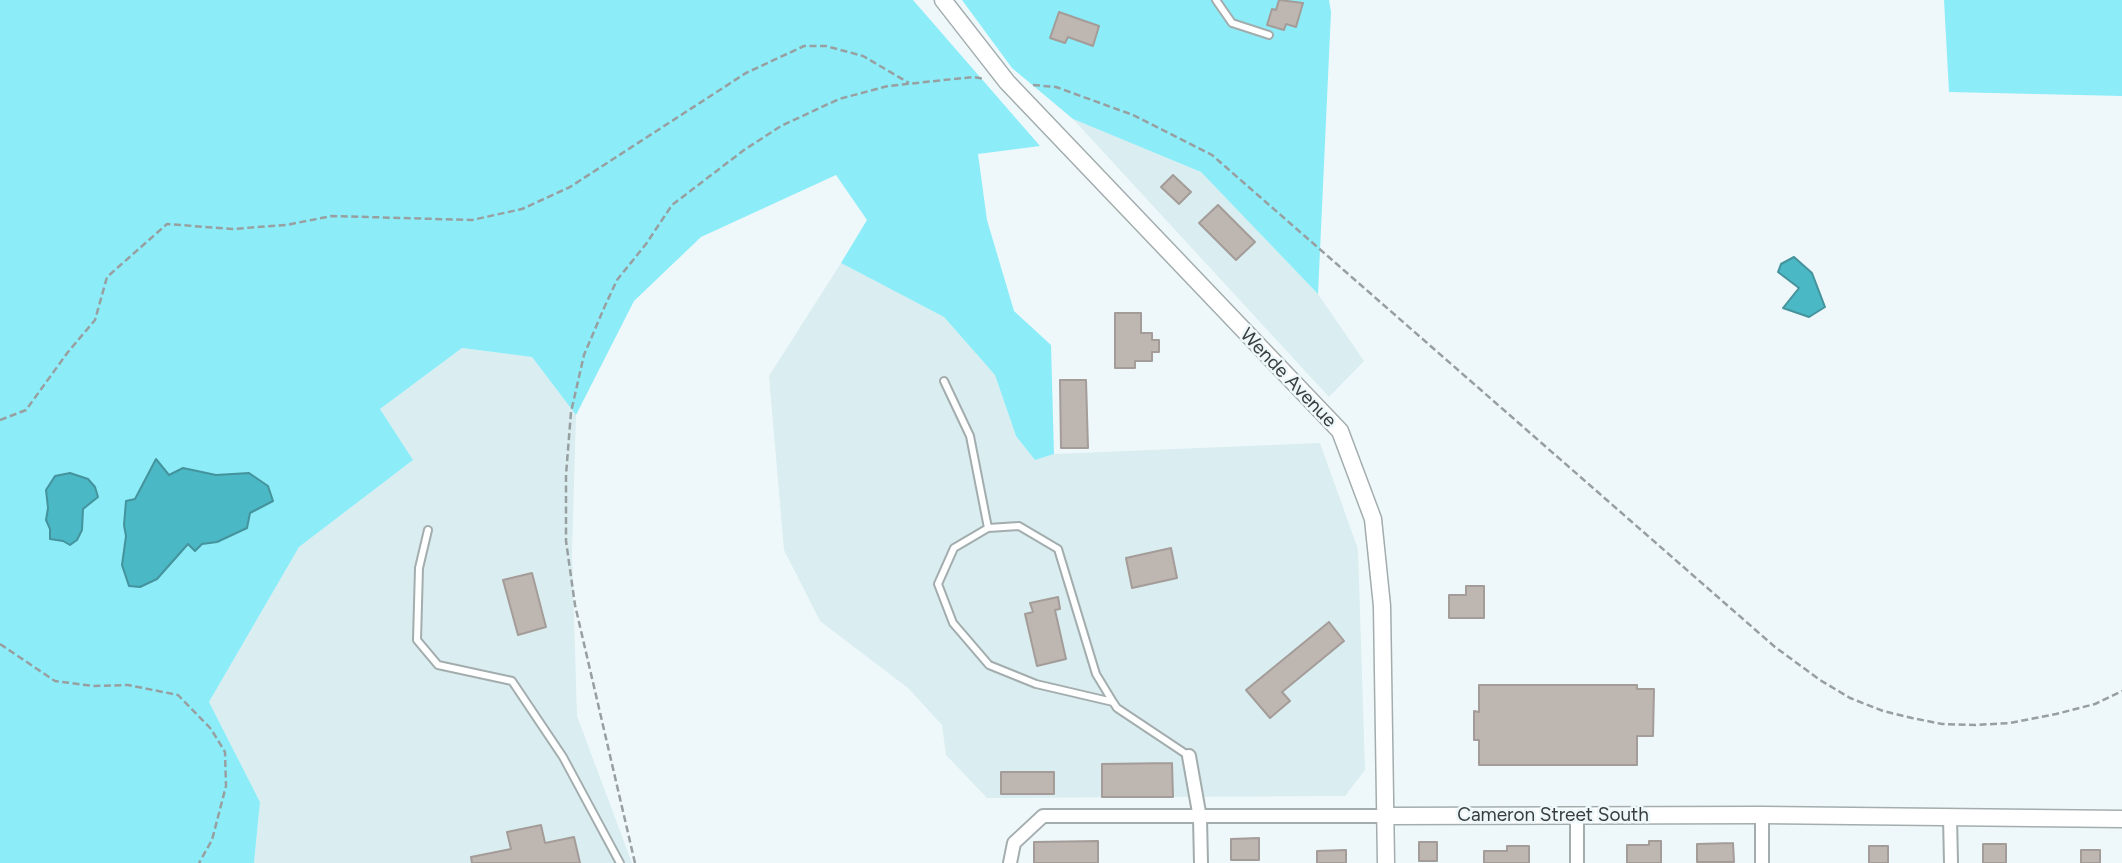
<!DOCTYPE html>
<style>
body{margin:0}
canvas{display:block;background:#eef8fa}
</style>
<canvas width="2122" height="863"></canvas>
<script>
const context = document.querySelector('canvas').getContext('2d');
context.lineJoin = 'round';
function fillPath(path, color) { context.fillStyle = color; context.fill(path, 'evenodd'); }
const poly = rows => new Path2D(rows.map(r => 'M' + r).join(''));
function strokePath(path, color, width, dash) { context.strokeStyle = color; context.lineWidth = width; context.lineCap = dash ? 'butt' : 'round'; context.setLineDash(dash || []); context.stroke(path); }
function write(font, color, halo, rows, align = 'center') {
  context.font = font + ' Figtree,sans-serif'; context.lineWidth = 5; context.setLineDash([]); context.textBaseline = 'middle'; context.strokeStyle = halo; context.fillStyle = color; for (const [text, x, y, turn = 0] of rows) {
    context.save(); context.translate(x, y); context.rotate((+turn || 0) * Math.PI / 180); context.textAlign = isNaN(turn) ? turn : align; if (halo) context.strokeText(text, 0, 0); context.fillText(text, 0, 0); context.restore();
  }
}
const built = poly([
 [1073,119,1201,172,1318,294,1364,361,1329,397],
 [841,263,944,317,995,375,1016,436,1035,460,1054,454,1320,443,1358,549,1365,770,1345,796,987,798,946,755,942,725,908,688,820,621,784,550,769,376],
 [462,348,532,357,576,415,572,552,577,716,632,863,254,863,260,802,209,702,299,547,413,460,380,409]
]);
const green = poly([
 [0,0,913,0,1040,146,978,154,987,220,1014,311,1051,345,1054,454,1035,460,1016,436,995,375,944,317,841,263,867,220,836,175,701,237,634,301,576,415,532,357,462,348,380,409,413,460,299,547,209,702,260,802,254,863,0,863],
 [962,0,1329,0,1331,12,1318,294,1201,172,1073,119,1012,68],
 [1944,0,2122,0,2122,96,1949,92]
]);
const water = poly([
 [1794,257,1812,273,1825,307,1809,317,1783,308,1799,288,1778,272,1781,264,1794,257],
 [156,459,169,475,183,468,216,475,249,473,268,486,273,501,250,513,247,528,217,542,202,544,195,551,188,544,157,579,140,587,129,586,122,565,126,536,124,525,126,501,135,499,156,459],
 [70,473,88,479,95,487,98,497,83,509,82,530,77,540,70,545,63,541,50,539,50,529,46,520,48,508,46,490,55,476,70,473]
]);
const building = poly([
 [1279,0,1303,3,1296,27,1286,24,1284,30,1267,25,1272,9,1276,10,1279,0],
 [1059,12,1099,26,1093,46,1068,37,1065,43,1050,38,1059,12],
 [1173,175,1191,192,1179,204,1161,187,1173,175],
 [1218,205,1255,242,1236,260,1199,223,1218,205],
 [1115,313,1141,313,1141,333,1152,333,1152,340,1159,340,1159,352,1152,352,1152,361,1135,361,1135,368,1115,368,1115,313],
 [1060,380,1086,380,1088,448,1061,448,1060,380],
 [1171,548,1177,578,1132,588,1126,558,1171,548],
 [532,573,546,627,518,635,503,580,532,573],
 [1466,586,1484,586,1484,618,1449,618,1449,595,1466,595,1466,586],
 [1058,597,1060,609,1055,610,1066,659,1037,666,1025,614,1033,612,1030,603,1058,597],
 [1329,622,1344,641,1282,692,1290,701,1270,718,1246,690,1329,622],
 [1479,685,1637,685,1637,689,1654,689,1653,736,1637,736,1637,765,1479,765,1479,740,1474,740,1474,711,1479,712,1479,685],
 [1172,763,1173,797,1102,797,1102,764,1172,763],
 [1001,772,1054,772,1054,794,1001,794,1001,772],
 [541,825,545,843,574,837,580,863,472,863,471,857,511,849,507,832,541,825],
 [1259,838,1259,860,1231,860,1231,839,1259,838],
 [1098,841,1098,863,1034,863,1034,842,1098,841],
 [1649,841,1661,841,1661,863,1627,863,1627,845,1649,845,1649,841],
 [1419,842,1437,842,1437,861,1419,861,1419,842],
 [1733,843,1734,862,1697,862,1697,844,1733,843],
 [1983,844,2006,844,2006,863,1983,863,1983,844],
 [1507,846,1529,846,1529,863,1484,863,1484,851,1507,851,1507,846],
 [1869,846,1888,846,1888,863,1869,863,1869,846],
 [1346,850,1346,863,1317,863,1317,851,1346,850],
 [2081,850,2100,850,2100,863,2081,863,2081,850]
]);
const path = poly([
 [1033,85,1056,87,1133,115,1212,155,1775,647,1820,680,1850,698,1883,711,1912,718,1942,724,1975,725,2010,723,2056,714,2095,704,2122,691],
 [0,420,26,410,68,352,95,320,107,277,167,224,232,229,286,225,332,216,472,220,522,209,570,187,746,73,804,46,826,46,863,56,909,83],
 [0,644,55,681,93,686,128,685,178,695,211,729,225,752,226,786,212,840,199,863],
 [635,863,575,605,566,541,566,475,571,412,584,355,604,308,617,280,646,244,672,205,744,150,781,126,839,99,888,86,973,77,985,79]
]);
const service = poly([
 [1216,0,1232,23,1269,35],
 [944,381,970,436,988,528],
 [428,530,419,568,417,640,438,665,512,681,563,757,620,863],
 [1113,702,1036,684,989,665,953,623,938,584,954,548,988,528,1019,526,1058,549,1096,674,1113,702,1117,708,1189,756]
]);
const minor = poly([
 [1189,756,1200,818,1201,863],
 [1577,815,1577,863],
 [1950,817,1951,863],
 [1010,863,1014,843,1043,816,1386,816],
 [1762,863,1762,815]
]);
const tertiary = poly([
 [943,0,1007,82,1340,431,1373,519,1382,606,1386,863],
 [1386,816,1762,815,2122,819]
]);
const streetNames = [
 ["Wende Avenue",1288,378,46],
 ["Cameron Street South",1553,815]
];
fillPath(built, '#daedf0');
fillPath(green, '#8cedf9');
fillPath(water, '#4ab8c5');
strokePath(water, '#45939c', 2);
fillPath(building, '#beb6b1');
strokePath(building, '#a49c98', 2);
strokePath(service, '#a3adae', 10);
strokePath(minor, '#a3adae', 16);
strokePath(tertiary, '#a3adae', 19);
strokePath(path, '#989fa0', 2.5, [7, 3.5]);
strokePath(service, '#fff', 6);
strokePath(minor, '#fff', 12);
strokePath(tertiary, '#fff', 16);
write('19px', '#393d3e', '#eef8fa', streetNames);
</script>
